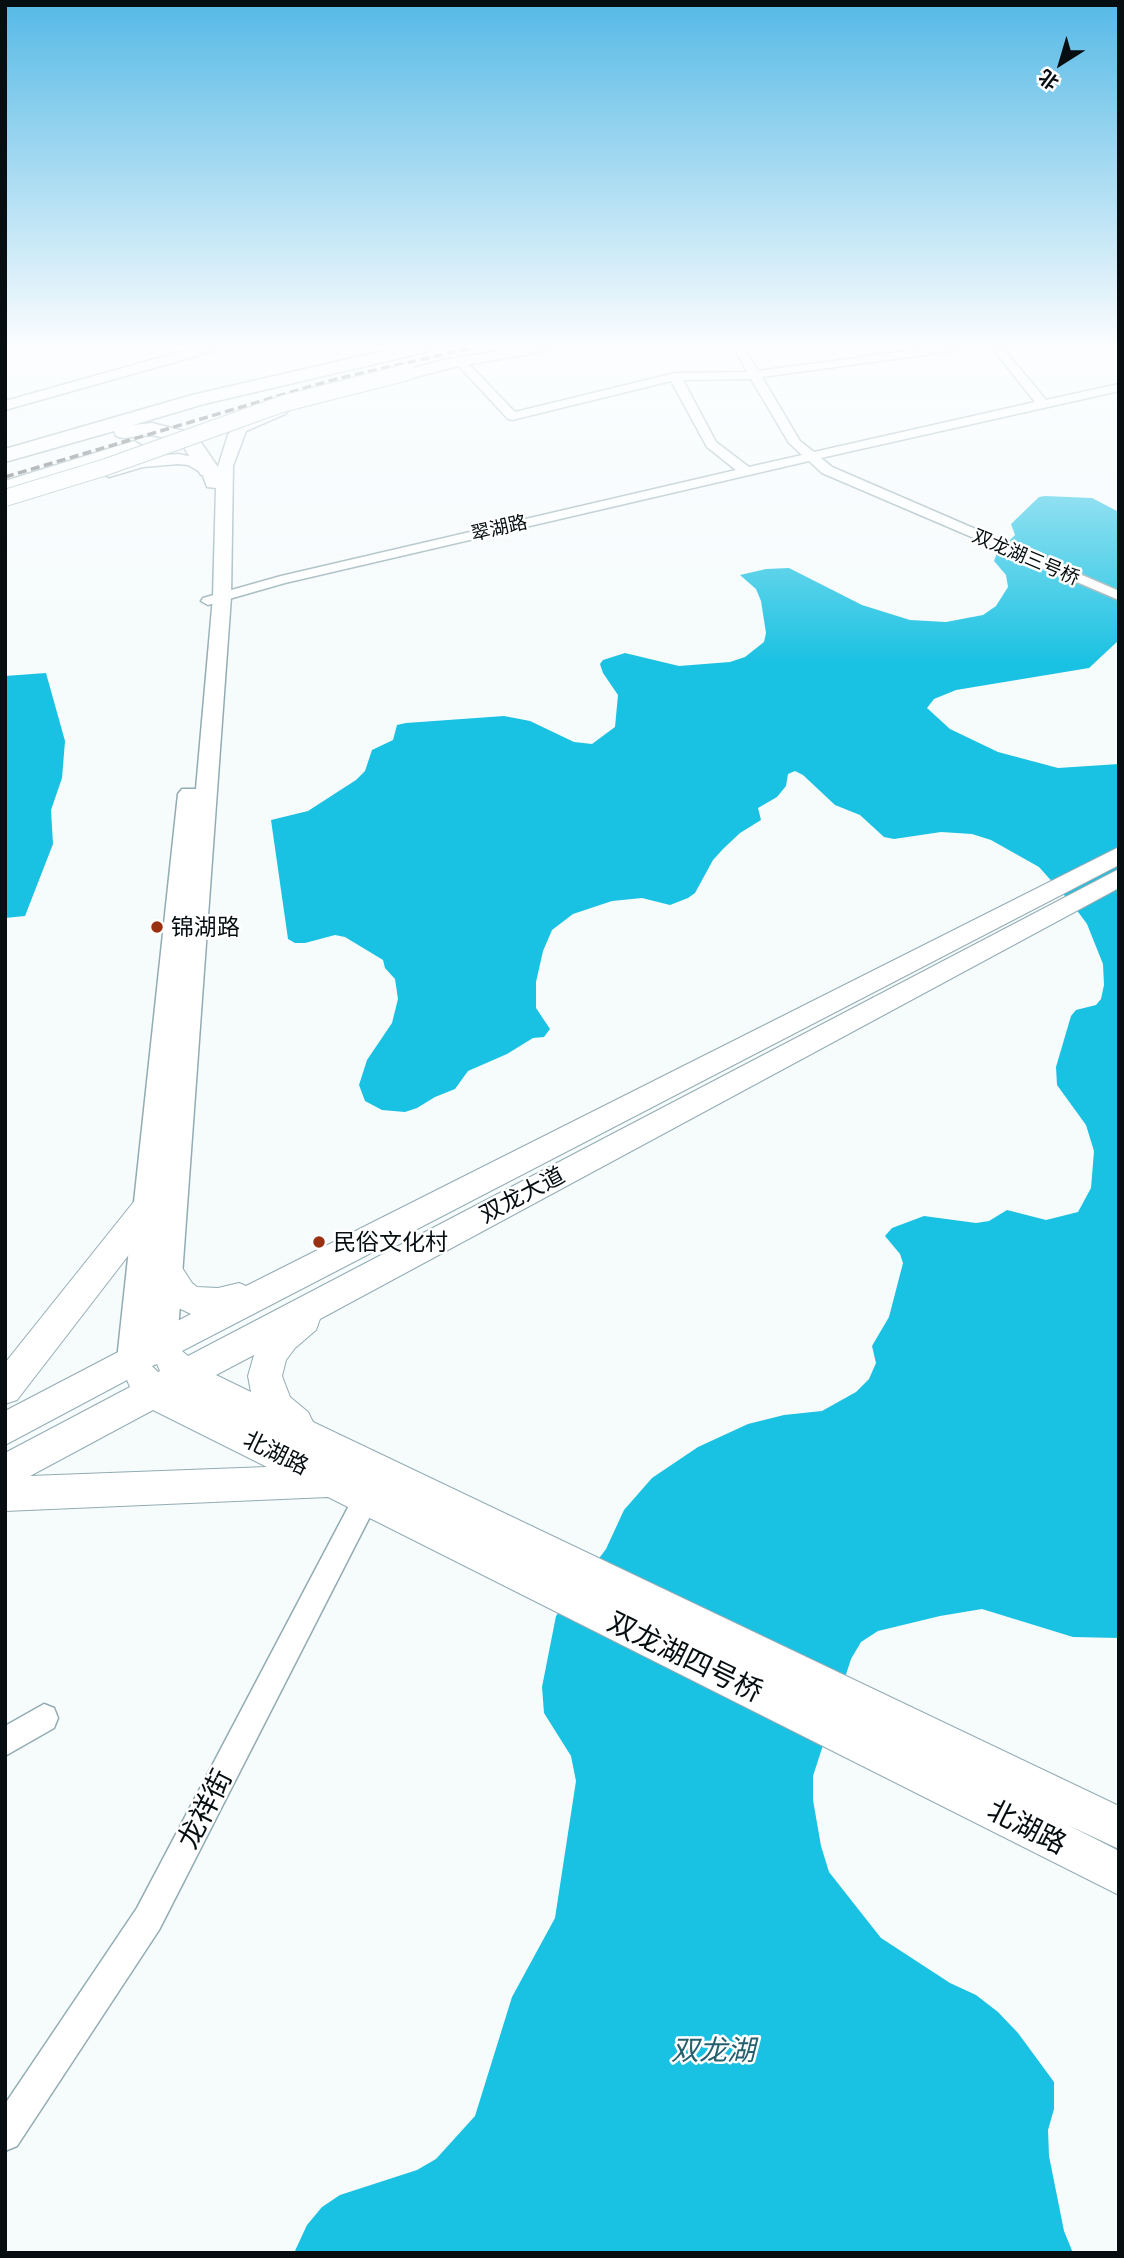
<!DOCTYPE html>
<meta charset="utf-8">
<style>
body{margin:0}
#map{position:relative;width:1124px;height:2258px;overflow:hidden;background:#f6fbfc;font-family:"Exo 2","Noto Sans SC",sans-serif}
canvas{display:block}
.frame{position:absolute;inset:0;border:7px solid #060e11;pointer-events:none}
.north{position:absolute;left:1026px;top:28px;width:70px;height:70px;-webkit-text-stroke:5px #fff;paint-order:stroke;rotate:217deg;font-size:19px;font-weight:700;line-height:28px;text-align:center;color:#060e11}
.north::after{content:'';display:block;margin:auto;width:24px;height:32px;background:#060e11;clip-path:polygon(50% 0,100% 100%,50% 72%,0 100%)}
</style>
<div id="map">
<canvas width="1124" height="2258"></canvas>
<div class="frame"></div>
<div class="north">北</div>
</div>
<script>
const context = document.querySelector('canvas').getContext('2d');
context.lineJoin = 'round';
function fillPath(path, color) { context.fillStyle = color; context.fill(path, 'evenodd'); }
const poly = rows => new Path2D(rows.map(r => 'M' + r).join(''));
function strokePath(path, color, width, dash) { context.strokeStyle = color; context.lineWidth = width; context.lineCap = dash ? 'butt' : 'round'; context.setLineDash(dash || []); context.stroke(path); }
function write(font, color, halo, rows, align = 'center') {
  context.font = font + ' "Exo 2","Noto Sans SC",sans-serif'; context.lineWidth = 5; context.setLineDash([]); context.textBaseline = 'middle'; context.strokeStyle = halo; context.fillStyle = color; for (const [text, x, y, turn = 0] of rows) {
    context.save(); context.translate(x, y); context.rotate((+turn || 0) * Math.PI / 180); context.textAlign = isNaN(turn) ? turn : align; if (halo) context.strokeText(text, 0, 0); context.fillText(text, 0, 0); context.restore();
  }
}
const water = poly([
 [1045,496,1092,498,1119,512,1119,580,1116,595,1119,602,1119,640,1089,668,956,690,934,699,927,708,950,729,998,752,1058,768,1119,764,1119,1638,1073,1637,982,1609,940,1616,878,1631,861,1642,851,1659,813,1776,813,1800,821,1846,829,1872,881,1938,950,1983,976,1995,998,2012,1018,2033,1054,2082,1054,2109,1048,2130,1049,2156,1064,2231,1073,2253,294,2253,307,2225,322,2207,340,2195,417,2170,436,2159,475,2116,512,1997,555,1918,576,1781,571,1756,544,1713,542,1687,556,1616,606,1549,624,1510,652,1478,698,1447,748,1424,784,1415,822,1411,856,1392,869,1379,876,1363,872,1346,889,1317,903,1263,900,1254,885,1236,892,1228,924,1216,976,1223,989,1221,1007,1210,1046,1220,1078,1212,1091,1188,1094,1151,1086,1125,1057,1085,1056,1067,1071,1016,1076,1010,1096,1005,1101,999,1104,985,1103,964,1087,924,1073,905,1039,867,991,840,972,834,941,832,894,839,884,837,860,815,835,805,803,775,795,771,788,774,786,786,777,797,758,808,761,820,740,833,723,849,713,860,695,893,688,898,670,905,642,898,612,901,573,914,552,930,543,951,536,982,536,1008,550,1029,544,1037,533,1038,507,1054,468,1071,455,1089,435,1097,417,1108,405,1112,382,1110,365,1101,359,1085,367,1060,392,1023,398,999,395,979,385,968,383,960,345,937,335,935,305,943,295,943,288,939,271,820,308,811,356,780,365,771,372,750,393,740,397,725,406,723,504,716,530,721,574,742,592,744,615,727,618,695,603,673,600,664,603,660,625,653,679,666,730,662,745,657,764,642,766,633,761,601,756,589,740,575,766,569,789,568,862,605,910,620,946,622,983,615,996,606,1008,587,1006,575,994,561,997,553,1015,535,1011,524,1039,497],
 [46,673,65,741,62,778,51,810,53,844,25,916,5,918,5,676]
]);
const minor = poly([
 [734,348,744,348,758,371,930,348,958,348,953,351,762,377,800,441,814,452,1035,402,992,348,1003,348,1046,400,1119,384,1119,391,821,458,832,467,1119,591,1119,600,822,473,809,461,285,583,208,605,201,601,203,598,281,576,736,470,707,447,671,381,512,420,508,419,454,361,464,359,515,412,675,373,747,372,734,348],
 [751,379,789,443,802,455,749,467,716,442,683,380,751,379],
 [372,1475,381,1479,385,1487,381,1495,159,1930,17,2146,5,2151,5,2104,137,1908,363,1479,372,1475],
 [44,1704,54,1708,58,1718,54,1728,5,1756,5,1726,44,1704]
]);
const tertiary = poly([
 [194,348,216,348,214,351,5,410,5,401,194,348],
 [517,348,548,348,541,352,459,366,381,386,374,382,376,379,443,360,517,348],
 [280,406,288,411,285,414,246,431,233,466,231,597,177,1345,172,1354,162,1358,152,1354,148,1347,143,1369,132,1373,121,1369,117,1360,178,794,182,789,196,789,213,597,216,488,207,487,202,473,188,465,178,464,143,467,109,477,101,472,103,469,141,457,178,454,198,458,217,470,228,435,236,425,280,406],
 [134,441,142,446,140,449,5,491,5,481,134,441]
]);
const secondary = poly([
 [1119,847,1119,865,182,1351,188,1356,1119,869,1119,888,320,1319,316,1330,295,1348,286,1360,282,1376,290,1397,308,1412,313,1422,1119,1806,1119,1849,1068,1825,1119,1851,1119,1895,328,1497,5,1511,5,1453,130,1387,127,1380,5,1445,5,1411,191,1314,168,1303,152,1272,157,1263,168,1259,179,1263,192,1283,197,1287,218,1288,239,1283,246,1286,1119,847],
 [254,1355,248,1376,251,1392,216,1375,254,1355],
 [157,1364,160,1371,158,1372,152,1366,157,1364],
 [153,1410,267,1467,30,1476,153,1410],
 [147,1196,158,1199,163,1208,158,1217,17,1400,5,1404,5,1363,136,1199,147,1196]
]);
const trunk = poly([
 [396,348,428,348,426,352,204,404,133,425,152,423,184,431,198,438,220,470,217,475,201,475,183,446,170,439,152,435,123,438,116,436,114,431,5,462,5,449,192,395,396,348]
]);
const rail = poly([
 [5,477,336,379,471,348]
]);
const tertiaryBridge = poly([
 [5,498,106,467,282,404,408,372]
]);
const markers = [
 [157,927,7,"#983112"],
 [319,1242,7,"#983112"]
];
const farStreetnames = [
 ["翠湖路",499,528,-13],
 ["双龙湖三号桥",1026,557,23]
];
const poiNames = [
 ["锦湖路",171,927],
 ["民俗文化村",333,1242]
];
const streetNames = [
 ["双龙大道",522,1195,-28],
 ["北湖路",276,1453,26]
];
const nearStreetnames = [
 ["双龙湖四号桥",685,1657,26],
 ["龙祥街",205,1809,-63],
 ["北湖路",1027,1827,27]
];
const nearWaternames = [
 ["双龙湖",713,2051]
];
fillPath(water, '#19c1e2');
strokePath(minor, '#92acb3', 3);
strokePath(tertiary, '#92acb3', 3);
strokePath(secondary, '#92acb3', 2);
strokePath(trunk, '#92acb3', 3);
fillPath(minor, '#fff');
fillPath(tertiary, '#fff');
fillPath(secondary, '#fff');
fillPath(trunk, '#fff');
strokePath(rail, '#4a5154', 3.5, [9, 4.5]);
strokePath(tertiaryBridge, '#92acb3', 18, []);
strokePath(tertiaryBridge, '#fff', 16);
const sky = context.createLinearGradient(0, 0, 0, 664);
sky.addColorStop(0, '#55b9e6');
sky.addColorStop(0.52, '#fbfdfe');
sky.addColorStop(1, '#fbfdfe00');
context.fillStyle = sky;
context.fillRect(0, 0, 1124, 664);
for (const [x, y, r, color] of markers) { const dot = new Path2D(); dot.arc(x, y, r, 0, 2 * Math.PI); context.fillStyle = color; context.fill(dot); strokePath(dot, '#fff', 2.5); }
write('19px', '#060e11', '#fff', farStreetnames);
write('23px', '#060e11', '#fff', poiNames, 'left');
write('23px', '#060e11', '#fff', streetNames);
write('28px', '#060e11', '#fff', nearStreetnames);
write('italic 28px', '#25606e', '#fff', nearWaternames);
</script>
